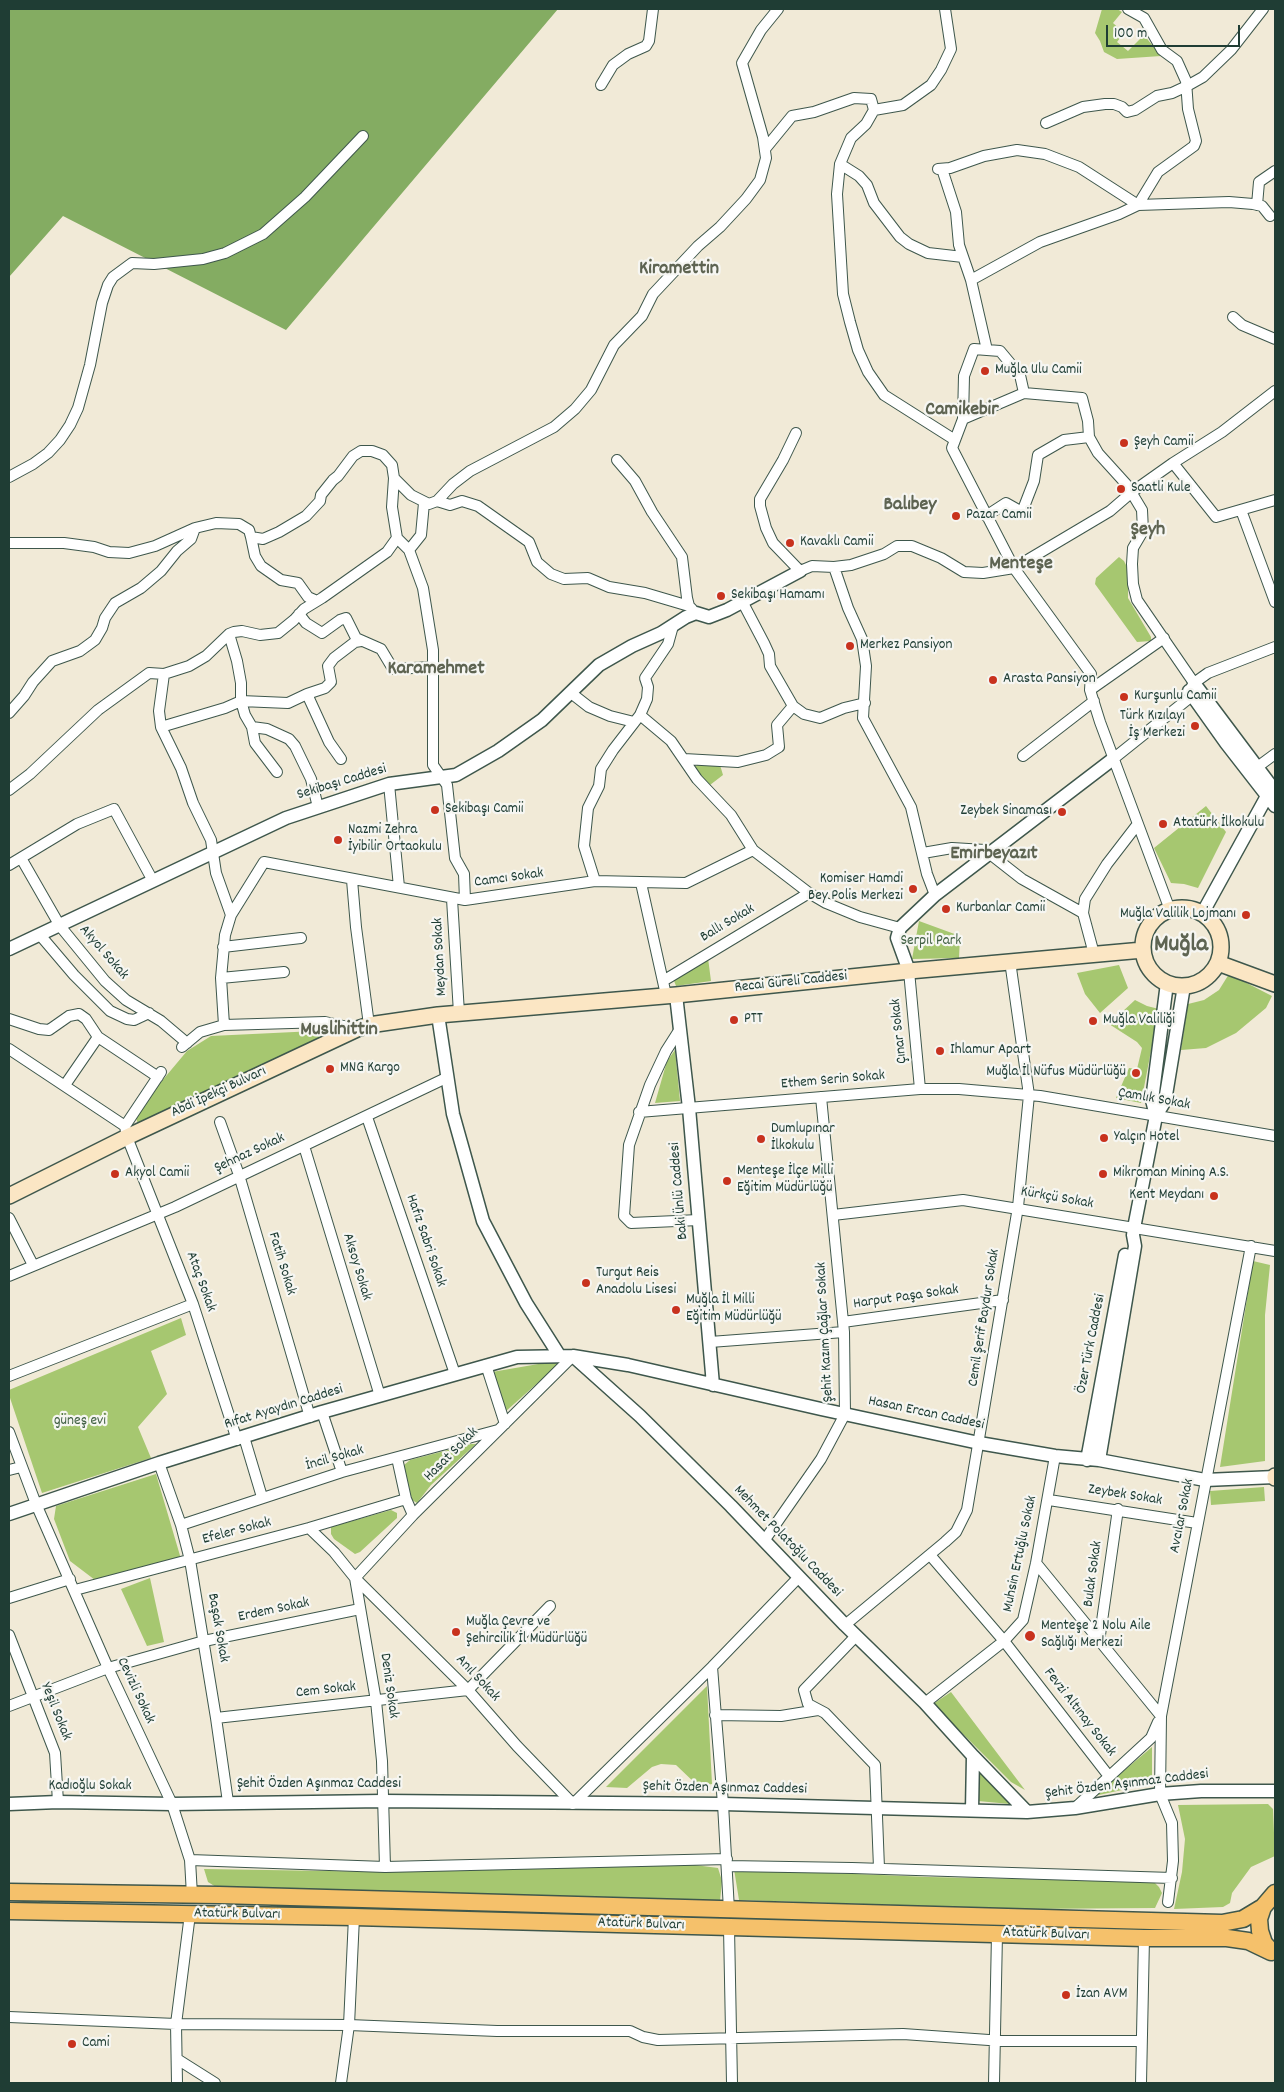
<!DOCTYPE html>
<meta charset="utf-8">
<style>
body{margin:0}
#map{position:relative;width:1284px;height:2092px;overflow:hidden;background:#f1ead7;font-family:Dekko,sans-serif}
canvas{display:block}
.frame{position:absolute;inset:0;border:10px solid #1f3d34;pointer-events:none}
.scale{position:absolute;left:1106px;top:25px;width:134px;height:22px;box-sizing:border-box;border:2px solid #1f3d34;border-top:0;padding-left:6px;font-size:15px;line-height:18px;white-space:nowrap;color:#1f3d34;-webkit-text-stroke:4px #f6f6f2;paint-order:stroke}
</style>
<div id="map">
<canvas width="1284" height="2092"></canvas>
<div class="frame"></div>
<div class="scale">100 m</div>
</div>
<script>
const context = document.querySelector('canvas').getContext('2d');
context.lineJoin = 'round';
function fillPath(path, color) { context.fillStyle = color; context.fill(path, 'evenodd'); }
const poly = rows => new Path2D(rows.map(r => 'M' + r).join(''));
function strokePath(path, color, width, dash) { context.strokeStyle = color; context.lineWidth = width; context.lineCap = dash ? 'butt' : 'round'; context.setLineDash(dash || []); context.stroke(path); }
function write(font, color, halo, rows, align = 'center') {
  context.font = font + ' Dekko,sans-serif'; context.lineWidth = 4.5; context.setLineDash([]); context.textBaseline = 'middle'; context.strokeStyle = halo; context.fillStyle = color; for (const [text, x, y, turn = 0] of rows) {
    context.save(); context.translate(x, y); context.rotate((+turn || 0) * Math.PI / 180); context.textAlign = isNaN(turn) ? turn : align; if (halo) context.strokeText(text, 0, 0); context.fillText(text, 0, 0); context.restore();
  }
}
const green = poly([
 [1102,9,1117,9,1122,12,1113,23,1124,33,1117,42,1128,51,1144,35,1161,56,1117,59,1104,52,1100,41,1095,33],
 [1119,557,1124,561,1128,569,1128,598,1151,637,1151,641,1137,642,1095,584,1096,578],
 [698,764,720,765,723,775,710,785,694,768],
 [1206,806,1226,832,1198,888,1184,884,1171,883,1154,848],
 [919,921,960,936,959,958,912,959],
 [708,958,711,981,676,986,673,978],
 [1119,965,1128,988,1100,1013,1085,994,1077,973],
 [1229,974,1272,996,1266,1008,1236,1033,1206,1048,1181,1050,1188,1004,1204,1000,1219,990],
 [1135,1000,1147,1006,1159,1009,1141,1103,1116,1098,1129,1068,1137,1069,1142,1048,1137,1042,1109,1024],
 [336,1030,139,1127,136,1118,151,1094,187,1051,211,1036],
 [675,1050,680,1101,655,1103,667,1061],
 [1253,1261,1270,1265,1265,1315,1265,1461,1220,1467],
 [181,1318,186,1335,151,1351,167,1394,138,1427,151,1458,42,1493,9,1395,9,1390],
 [550,1362,560,1363,505,1412,492,1372],
 [471,1444,476,1444,431,1485,417,1503,412,1500,404,1465,410,1460],
 [156,1474,181,1559,95,1580,70,1561,54,1519,56,1506],
 [1264,1487,1265,1501,1211,1505,1210,1491],
 [391,1510,397,1513,397,1518,360,1552,355,1554,334,1539,331,1534,331,1527],
 [150,1578,164,1642,147,1646,121,1589],
 [707,1686,712,1784,698,1786,676,1765,661,1764,652,1767,627,1788,606,1787],
 [951,1692,1025,1790,1011,1782,933,1704],
 [1152,1747,1152,1779,1150,1784,1094,1796],
 [980,1771,1012,1802,1010,1804,978,1801,977,1774],
 [1268,1804,1273,1809,1275,1856,1251,1867,1232,1893,1230,1903,1223,1907,1174,1909,1182,1872,1185,1839,1178,1805],
 [695,1865,718,1868,722,1881,720,1901,491,1897,216,1887,208,1882,204,1869,391,1872],
 [734,1869,929,1877,1154,1882,1159,1887,1162,1893,1155,1908,1020,1909,739,1900]
]);
const forest = poly([
 [9,9,558,9,286,330,63,216,9,277]
]);
const minor = poly([
 [601,85,613,65,628,54,646,46,649,41,653,9],
 [874,110,903,105,931,85,941,70,951,49,945,9],
 [1046,123,1083,107,1105,104,1114,104,1122,107,1127,112,1135,110,1157,96,1172,93,1187,86,1203,77,1231,50,1263,9],
 [765,149,792,116,814,112,854,98,871,99,874,110,866,124,851,138,840,164,837,194,843,294,850,322,858,350,868,372,884,395,955,440],
 [840,164,859,176,867,185,874,203,900,237,909,244,928,253,963,257],
 [938,169,950,168,984,156,1017,150,1045,154,1079,167,1138,205,1158,172,1194,146,1196,141,1188,109,1186,81,1177,61,1162,50,1144,18,1128,9],
 [942,169,956,212,959,245,971,280,987,350],
 [1257,205,1259,182,1275,171],
 [971,280,1040,242,1119,214,1138,205,1229,202,1253,204,1262,206,1270,216],
 [1233,317,1242,325,1275,339],
 [963,419,964,376,974,349,1000,351,1020,375,1024,393],
 [796,433,783,460,760,499,760,506,766,528,773,543,800,571,812,566,834,567,851,565,884,554,897,546,912,546,941,558,964,572,983,573,1014,568,1110,511,1132,492,1173,463,1222,432,1275,391],
 [617,460,635,481,652,512,682,557,687,598,689,606,692,609],
 [1173,463,1216,517,1275,500],
 [9,477,33,464,48,453,60,440,70,425,78,408,90,365,102,303,108,285,113,277,132,263,154,264,203,259,225,253,263,234,305,197,363,136],
 [394,478,392,507,397,538,409,550],
 [437,501,450,505,462,501,478,506,529,542,537,562,551,574,564,579,588,578,609,587,645,593,689,606],
 [424,503,421,535,409,550,423,588,433,650,433,765,447,785,455,858,464,874,465,900],
 [1241,510,1275,602],
 [986,516,1006,503,1022,512,1034,481,1038,455,1064,440,1089,437],
 [251,537,255,556,261,566,281,580,298,583,308,597,317,601],
 [9,543,64,543,94,547,109,552,129,553,155,546,195,528,216,523,239,524,249,530,251,537,263,539,279,532,306,516,320,501,321,495,333,480,338,476,353,456,361,451,372,451,383,455,392,465,394,478,411,495,429,504,437,501,453,484,470,471,554,427,575,409,591,390,614,345,642,316,653,294,698,246,720,227,746,199,760,180,766,158,763,137,742,63,761,30,778,9],
 [834,567,848,608,862,639,866,666,863,718,911,807,927,874,935,895],
 [743,603,764,643,769,654,770,666,793,706,804,714,820,718,844,708,865,703],
 [299,614,306,623,322,633,340,620,346,618,356,638,381,649,393,669,433,667],
 [229,634,237,661,241,683,241,701,245,715,252,727,255,743,277,772],
 [164,674,159,711,161,727,181,768,193,803,211,840,216,873,231,915],
 [1191,688,1194,683,1208,673,1275,647],
 [1090,690,1164,638],
 [571,693,589,707,610,716,634,722],
 [307,694,329,742,341,759],
 [9,713,24,696,33,682,52,661,80,651,95,640,102,628,105,618,115,603,141,588,161,571,177,551,191,539,195,528],
 [640,715,671,741,697,779,731,815,753,850,809,893,826,903,860,917,900,928],
 [161,727,225,708,241,701,288,703,307,694,325,688,331,682,328,666,334,658,355,642,361,641],
 [252,727,267,729,289,739,295,746,311,779,318,807],
 [1023,756,1094,701],
 [684,759,738,762,766,755,779,747,777,725,793,706],
 [1113,759,1198,691],
 [1256,768,1275,754],
 [389,784,399,887],
 [9,790,30,774,98,710,149,673,164,674,189,666,206,656,229,634,234,632,242,631,260,635,278,633,294,620,304,609,322,598,387,552,397,538],
 [923,853,952,848,985,850,1022,879,1083,913],
 [21,858,60,926,105,981,126,1000,161,1021,187,1043],
 [9,865,77,824,114,809,153,881],
 [352,880,356,927,369,1025],
 [595,881,584,846,588,808,599,786,601,769,613,750,640,715,647,699,648,687,645,678,668,644,673,626],
 [641,883,666,995],
 [452,899,459,1013],
 [1170,910,1100,722,1090,690,1091,674,1014,568,952,448,963,419,1024,393,1082,398,1088,421,1089,437,1098,453,1127,485,1142,510,1143,531,1133,548,1132,564,1133,584,1137,600,1194,683],
 [40,935,74,975,110,1011,127,1019,134,1020,149,1013],
 [223,947,301,938],
 [1094,954,1083,913,1085,899,1107,864,1137,825],
 [909,971,920,1089],
 [221,978,284,972],
 [663,981,809,893],
 [9,1019,39,1029,49,1030,69,1016,79,1014,86,1019,98,1037,158,1077],
 [224,1025,221,978,225,935,231,915,264,862,465,900,595,881,686,883,753,850],
 [680,1029,666,1051,650,1085,629,1145,624,1216,631,1223,699,1220],
 [182,1047,200,1032,224,1025,325,1022,357,1029],
 [9,1049,125,1126,127,1137,193,1304,237,1440],
 [65,1085,98,1037],
 [639,1112,920,1089,959,1089,1040,1096,1275,1136],
 [367,1117,455,1374],
 [220,1122,239,1175,310,1417],
 [125,1126,161,1072],
 [304,1146,380,1396],
 [833,1215,963,1200,1275,1251],
 [9,1218,33,1265],
 [9,1276,175,1207,446,1078],
 [843,1322,1003,1300],
 [710,1342,844,1332],
 [573,1356,413,1515,355,1578,468,1690,517,1746,573,1804,712,1667,798,1578],
 [486,1365,505,1424],
 [9,1376,193,1304],
 [322,1412,342,1472],
 [9,1432,36,1504,108,1668,172,1804,190,1860,192,1895],
 [244,1437,262,1497],
 [397,1458,406,1499,413,1515],
 [159,1463,181,1525,190,1560,216,1718,228,1802],
 [9,1470,21,1467],
 [1049,1500,1197,1523],
 [181,1525,342,1472,498,1430],
 [309,1528,334,1552,355,1578,376,1701,382,1761,385,1867],
 [764,1541,821,1459,845,1414,844,1332,821,1097],
 [930,1555,1004,1641,1108,1775],
 [1036,1563,1161,1716],
 [75,1590,309,1528,406,1499],
 [9,1598,70,1579],
 [845,1625,945,1542,956,1532,967,1510,1018,1207,1029,1095,1010,961],
 [9,1635,55,1753,58,1802],
 [856,1636,804,1690,808,1704,825,1713,875,1765,879,1868],
 [1099,1642,1118,1509],
 [712,1667,723,1804,729,1910],
 [925,1703,1004,1641,1023,1620,1036,1563,1055,1456],
 [9,1706,108,1668,204,1641,360,1609],
 [715,1715,781,1716,818,1710],
 [216,1718,468,1690,550,1606],
 [1075,1808,1151,1738,1158,1722],
 [190,1860,385,1867,727,1859],
 [727,1866,852,1868,1172,1878],
 [1168,1902,1173,1861,1172,1823,1160,1794,1161,1716,1251,1246],
 [729,1928,732,2083],
 [9,2017,176,2024,349,2025,497,2031,630,2031,643,2037,658,2040,903,2034,1003,2041,1141,2041],
 [177,2059,215,2083],
 [177,2083,176,2024,190,1914],
 [341,2083,349,2025,354,1917],
 [994,2083,997,1934],
 [1141,2083,1144,1938]
]);
const tertiary = poly([
 [1194,683,1275,791],
 [1189,691,1226,743,1275,806],
 [1202,914,1272,787],
 [9,949,286,818,389,784,456,775,498,751,542,720,599,665,632,646,661,633,686,617,696,613,709,617,727,610,800,571],
 [909,971,897,938,900,928,935,895,1113,759],
 [676,995,689,1108,713,1385],
 [438,1015,453,1114,483,1221,526,1303,559,1355],
 [1156,1116,1152,1100,1167,983],
 [573,1356,640,1416,731,1506,845,1625,925,1703,973,1756],
 [1087,1460,1125,1255],
 [1099,1460,1135,1246,1133,1235,1134,1228,1156,1116,1165,1101,1184,986],
 [9,1514,159,1463,322,1412,517,1357,573,1356,628,1365,821,1409,979,1443,1055,1456,1099,1460,1205,1480,1275,1477],
 [9,1804,58,1802,172,1804,383,1801,723,1804,1027,1812,1075,1808,1160,1794,1201,1791,1275,1791],
 [972,1810,973,1756,1027,1812]
]);
const secondary = poly([
 '1143 947a39 39 0 1 1 78 0a39 39 0 1 1-78 0Z',
 [1218,963,1275,984],
 [9,1196,127,1137,357,1029,369,1025,438,1015,676,995,909,971,1143,950],
 [1275,1476,1275,1478]
]);
const primary = poly([
 [9,1892,219,1895,1222,1923,1243,1919,1263,1907],
 [9,1911,354,1917,1144,1938,1227,1938,1248,1941,1271,1952],
 [1272,1952,1264,1943,1260,1931,1259,1919,1263,1907,1275,1893]
]);
const markers = [
 [985,371,5,"#c8321e"],
 [1124,443,5,"#c8321e"],
 [1121,489,5,"#c8321e"],
 [956,516,5,"#c8321e"],
 [790,543,5,"#c8321e"],
 [721,596,5,"#c8321e"],
 [850,646,5,"#c8321e"],
 [993,680,5,"#c8321e"],
 [1124,697,5,"#c8321e"],
 [1195,726,5,"#c8321e"],
 [435,810,5,"#c8321e"],
 [1062,812,5,"#c8321e"],
 [1163,824,5,"#c8321e"],
 [338,840,5,"#c8321e"],
 [913,889,5,"#c8321e"],
 [946,909,5,"#c8321e"],
 [1246,915,5,"#c8321e"],
 [734,1020,5,"#c8321e"],
 [1093,1021,5,"#c8321e"],
 [940,1051,5,"#c8321e"],
 [330,1069,5,"#c8321e"],
 [1136,1073,5,"#c8321e"],
 [1104,1138,5,"#c8321e"],
 [761,1139,5,"#c8321e"],
 [115,1174,5,"#c8321e"],
 [1103,1174,5,"#c8321e"],
 [727,1181,5,"#c8321e"],
 [1214,1196,5,"#c8321e"],
 [586,1283,5,"#c8321e"],
 [676,1310,5,"#c8321e"],
 [456,1632,5,"#c8321e"],
 [1030,1636,6,"#c8321e"],
 [1066,1995,5,"#c8321e"],
 [72,2044,5,"#c8321e"]
];
const poiNames = [
 ["Muğla Ulu Camii",995,371],
 ["Şeyh Camii",1134,443],
 ["Saatli Kule",1131,489],
 ["Pazar Camii",966,516],
 ["Kavaklı Camii",800,543],
 ["Sekibaşı Hamamı",731,596],
 ["Merkez Pansiyon",860,646],
 ["Arasta Pansiyon",1003,680],
 ["Kurşunlu Camii",1134,697],
 ["Türk Kızılayı",1185,717,"right"],
 ["İş Merkezi",1185,734,"right"],
 ["Sekibaşı Camii",445,810],
 ["Zeybek Sinaması",1052,812,"right"],
 ["Atatürk İlkokulu",1173,824],
 ["Nazmi Zehra",348,831],
 ["İyibilir Ortaokulu",348,848],
 ["Komiser Hamdi",903,880,"right"],
 ["Bey Polis Merkezi",903,897,"right"],
 ["Kurbanlar Camii",956,909],
 ["Muğla Valilik Lojmanı",1236,915,"right"],
 ["PTT",744,1020],
 ["Muğla Valiliği",1103,1021],
 ["Ihlamur Apart",950,1051],
 ["MNG Kargo",340,1069],
 ["Muğla İl Nüfus Müdürlüğü",1126,1073,"right"],
 ["Dumlupınar",771,1130],
 ["İlkokulu",771,1147],
 ["Yalçın Hotel",1114,1138],
 ["Menteşe İlçe Milli",737,1172],
 ["Eğitim Müdürlüğü",737,1189],
 ["Akyol Camii",125,1174],
 ["Mikroman Mining A.S.",1113,1174],
 ["Kent Meydanı",1204,1196,"right"],
 ["Turgut Reis",596,1274],
 ["Anadolu Lisesi",596,1291],
 ["Muğla İl Milli",686,1301],
 ["Eğitim Müdürlüğü",686,1318],
 ["Muğla Çevre ve",466,1623],
 ["Şehircilik İl Müdürlüğü",466,1640],
 ["Menteşe 2 Nolu Aile",1041,1627],
 ["Sağlığı Merkezi",1041,1644],
 ["İzan AVM",1076,1995],
 ["Cami",82,2044]
];
const streetNames = [
 ["Sekibaşı Caddesi",342,783,-17],
 ["Camcı Sokak",509,879,-8],
 ["Ballı Sokak",728,924,-31],
 ["Akyol Sokak",103,953,49],
 ["Meydan Sokak",441,957,-93],
 ["Recai Güreli Caddesi",791,983,-6],
 ["Çınar Sokak",900,1031,-96],
 ["Ethem Serin Sokak",833,1081,-5],
 ["Abdi İpekçi Bulvarı",219,1093,-25],
 ["Çamlık Sokak",1154,1100,10],
 ["Şehnaz Sokak",250,1154,-25],
 ["Baki Ünlü Caddesi",680,1191,-95],
 ["Kürkçü Sokak",1057,1199,10],
 ["Hafız Sabri Sokak",425,1241,71],
 ["Fatih Sokak",281,1264,73],
 ["Aksoy Sokak",356,1267,73],
 ["Ataç Sokak",200,1282,70],
 ["Harput Paşa Sokak",906,1298,-8],
 ["Cemil Şerif Baydur Sokak",985,1318,-81],
 ["Şehit Kazım Çağlar Sokak",826,1332,-93],
 ["Özer Türk Caddesi",1092,1344,-79],
 ["Rıfat Ayaydın Caddesi",284,1408,-17],
 ["Hasan Ercan Caddesi",926,1414,12],
 ["Hasat Sokak",452,1455,-45],
 ["İncil Sokak",335,1459,-16],
 ["Zeybek Sokak",1125,1496,9],
 ["Avcılar Sokak",1183,1516,-79],
 ["Efeler Sokak",237,1532,-15],
 ["Mehmet Polatoğlu Caddesi",787,1542,46],
 ["Muhsin Ertuğlu Sokak",1021,1554,-78],
 ["Bulak Sokak",1094,1574,-82],
 ["Erdem Sokak",274,1611,-12],
 ["Başak Sokak",217,1628,80],
 ["Anıl Sokak",477,1679,47],
 ["Deniz Sokak",388,1686,82],
 ["Cevizli Sokak",135,1691,65],
 ["Cem Sokak",326,1691,-6],
 ["Yeşil Sokak",55,1712,68],
 ["Fevzi Altınay Sokak",1079,1713,52],
 ["Şehit Özden Aşınmaz Caddesi",319,1785],
 ["Şehit Özden Aşınmaz Caddesi",1127,1785,-7],
 ["Kadıoğlu Sokak",90,1787],
 ["Şehit Özden Aşınmaz Caddesi",725,1789,1],
 ["Atatürk Bulvarı",237,1915,1],
 ["Atatürk Bulvarı",641,1925,2],
 ["Atatürk Bulvarı",1046,1935,2]
];
const parkNames = [
 ["Serpil Park",931,942],
 ["güneş evi",80,1422]
];
const districtNames = [
 ["Kiramettin",679,270],
 ["Camikebir",962,411],
 ["Balıbey",910,506],
 ["Şeyh",1148,531],
 ["Menteşe",1021,565],
 ["Karamehmet",436,670],
 ["Emirbeyazıt",994,855],
 ["Muslihittin",339,1031]
];
const townNames = [
 ["Muğla",1181,947]
];
fillPath(green, '#a6c770');
fillPath(forest, '#84ac62');
strokePath(minor, '#3e574c', 12);
strokePath(tertiary, '#3e574c', 15);
strokePath(secondary, '#3e574c', 18);
strokePath(primary, '#3e574c', 19);
strokePath(minor, '#fff', 10);
strokePath(tertiary, '#fff', 12);
strokePath(secondary, '#fbe6c4', 15);
strokePath(primary, '#f5c16b', 16);
for (const [x, y, r, color] of markers) { const dot = new Path2D(); dot.arc(x, y, r, 0, 2 * Math.PI); context.fillStyle = color; context.fill(dot); strokePath(dot, '#f6f6f2', 2); }
write('15px', '#1f3d34', '#f6f6f2', poiNames, 'left');
write('15px', '#1f3d34', '#f6f6f2', streetNames);
write('15px', '#416043', '#f6f6f2', parkNames);
write('bold 20px', '#5e6452', '#f6f6f2', districtNames);
write('bold 25px', '#5e6452', '#f6f6f2', townNames);
</script>
